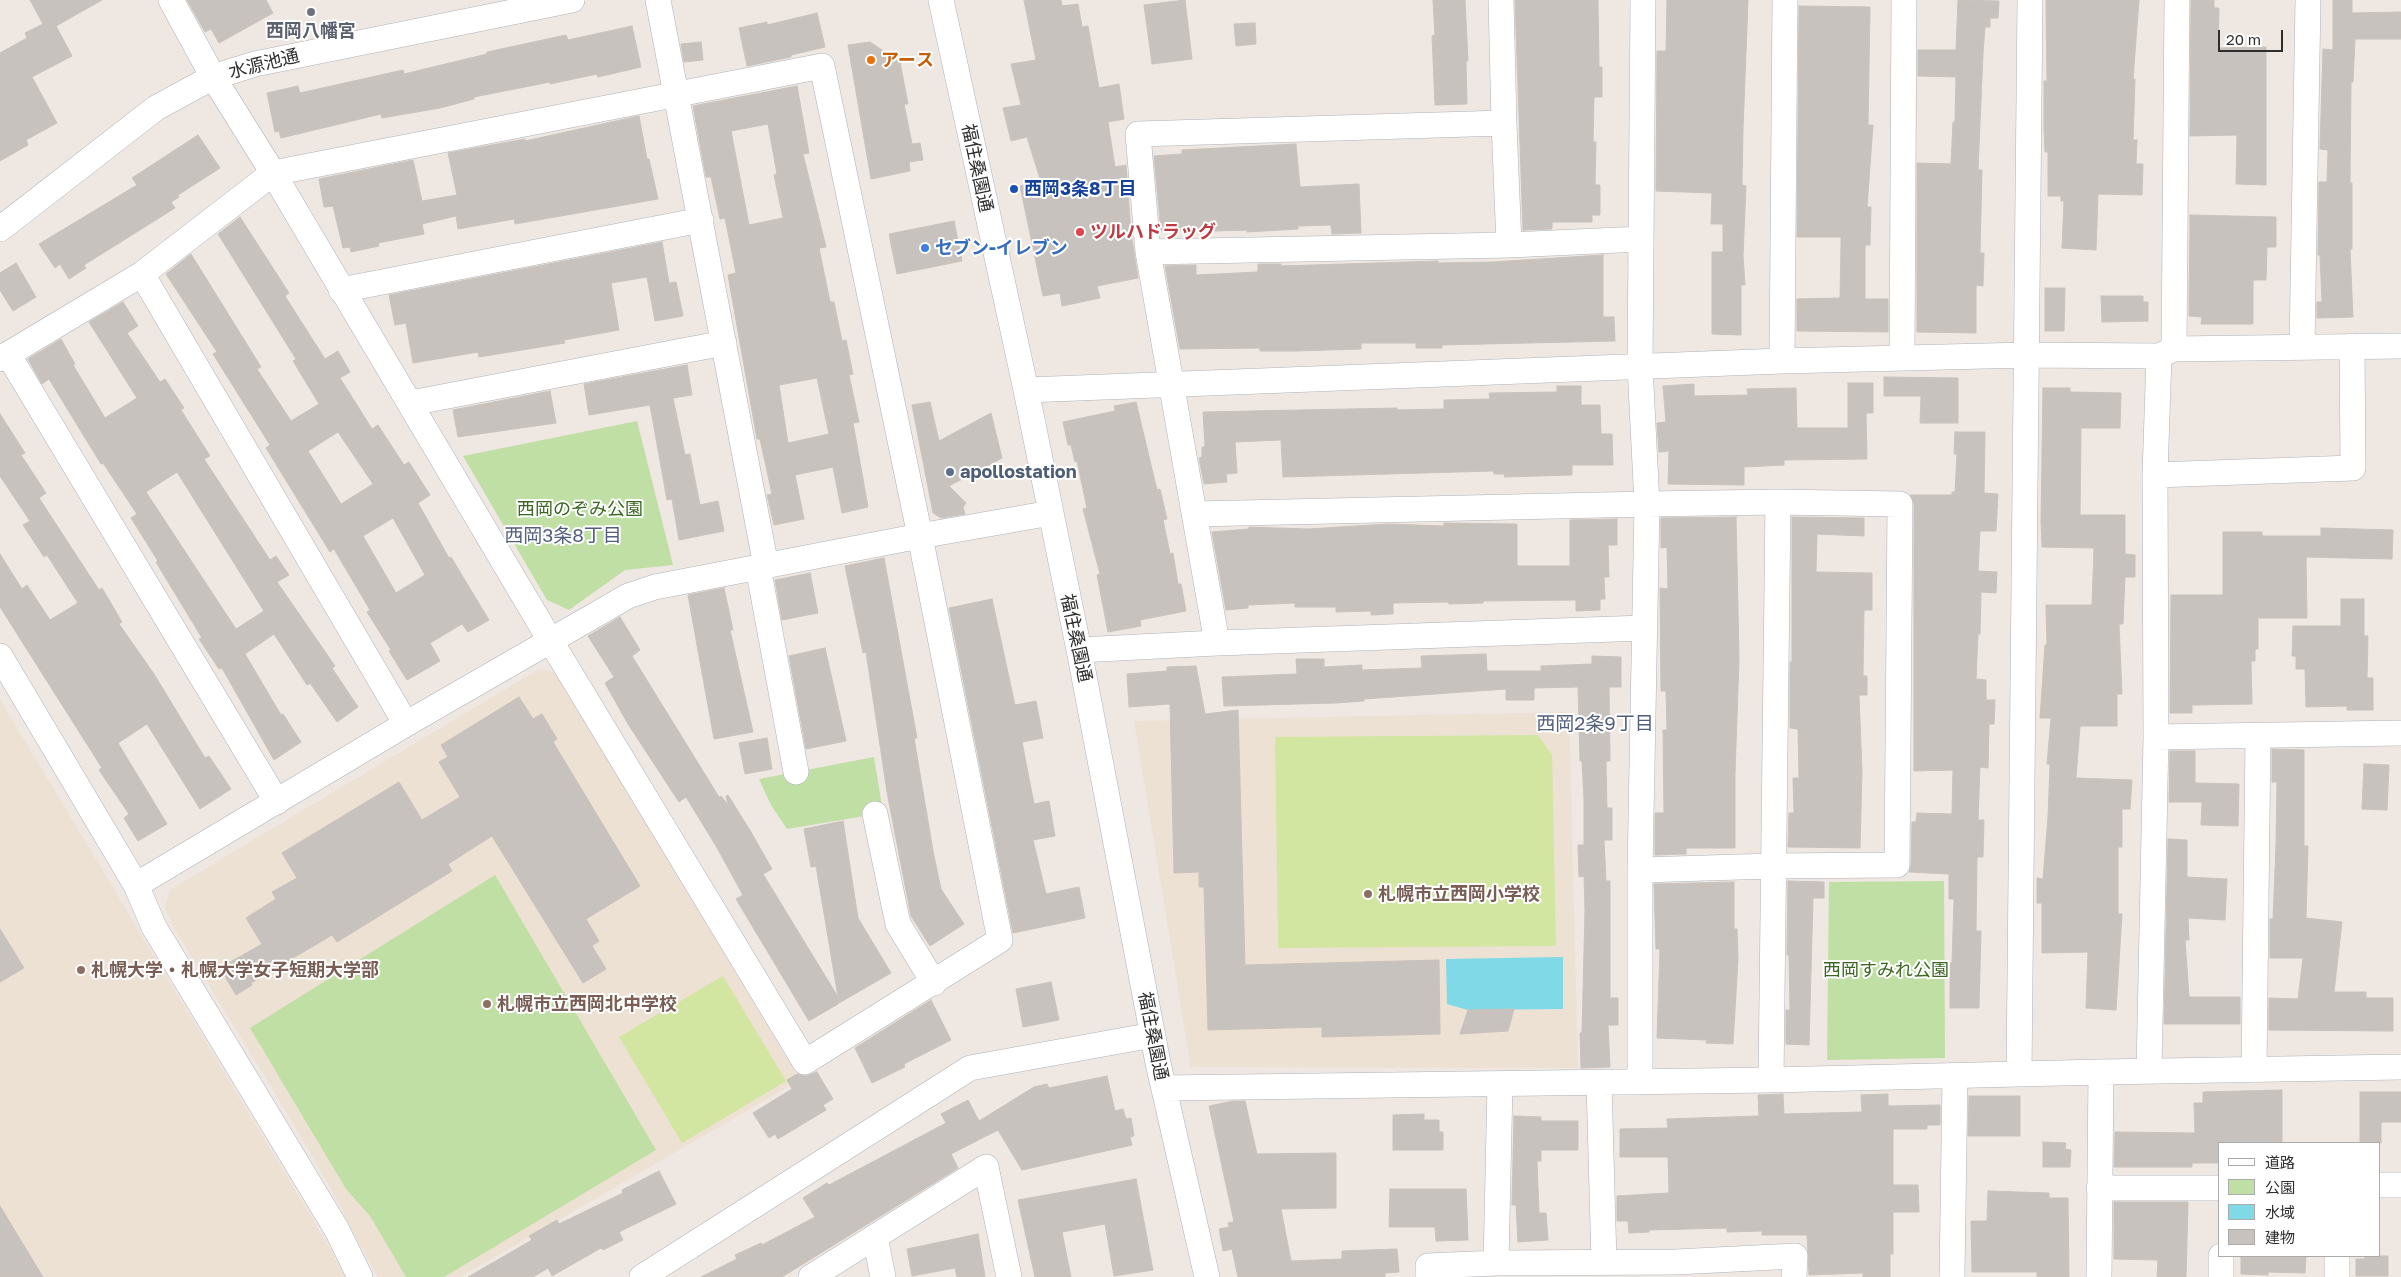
<!DOCTYPE html>
<meta charset="utf-8">
<style>
body{margin:0}
#map{position:relative;width:2401px;height:1277px;overflow:hidden;background:#eee7e2;font-family:"Golos Text","Noto Sans JP",sans-serif}
canvas{display:block}
.legend{position:absolute;left:2218px;top:1142px;width:162px;height:115px;box-sizing:border-box;background:#fff;border:1px solid #ababab;margin:0;padding:6px 9px;list-style:none;font-size:15px;color:#2e2e2e}
.legend li{display:flex;align-items:center;gap:10px;height:25px}
.legend b{width:25px;border:1px solid #ababab}
.scale{position:absolute;left:2218px;top:30px;width:65px;height:22px;box-sizing:border-box;border:2px solid #2e2e2e;border-top:0;padding-left:6px;font-size:15px;line-height:18px;white-space:nowrap;color:#2e2e2e;-webkit-text-stroke:4px #fff;paint-order:stroke}
</style>
<div id="map">
<canvas width="2401" height="1277"></canvas>
<ul class="legend">
<li><b style="height:6px;background:#fff"></b>道路</li>
<li><b style="height:14px;background:#c0dfa4"></b>公園</li>
<li><b style="height:14px;background:#7fd9e6"></b>水域</li>
<li><b style="height:14px;background:#c7c2bd"></b>建物</li>
</ul>
<div class="scale">20 m</div>
</div>
<script>
const context = document.querySelector('canvas').getContext('2d');
context.lineJoin = 'round';
function fillPath(path, color) { context.fillStyle = color; context.fill(path, 'evenodd'); }
const poly = rows => new Path2D(rows.map(r => 'M' + r).join(''));
function strokePath(path, color, width, dash) { context.strokeStyle = color; context.lineWidth = width; context.lineCap = dash ? 'butt' : 'round'; context.setLineDash(dash || []); context.stroke(path); }
function write(font, color, halo, rows, align = 'center') {
  context.font = font + ' "Golos Text","Noto Sans JP",sans-serif'; context.lineWidth = 4; context.setLineDash([]); context.textBaseline = 'middle'; context.strokeStyle = halo; context.fillStyle = color; for (const [text, x, y, turn = 0] of rows) {
    context.save(); context.translate(x, y); context.rotate((+turn || 0) * Math.PI / 180); context.textAlign = isNaN(turn) ? turn : align; if (halo) context.strokeText(text, 0, 0); context.fillText(text, 0, 0); context.restore();
  }
}
const education = poly([
 [539,669,555,672,800,1080,460,1277,378,1277,348,1223,343,1210,287,1113,174,928,165,908,170,890],
 [0,700,325,1240,345,1277,0,1277],
 [1569,712,1578,1068,1191,1067,1134,721]
]);
const green = poly([
 [637,421,673,565,625,570,569,610,547,600,463,456],
 [874,757,883,813,787,829,771,805,759,779],
 [495,875,656,1150,444,1277,406,1277,370,1216,346,1189,250,1028],
 [1944,881,1945,1058,1827,1060,1829,882]
]);
const pitch = poly([
 [1538,735,1552,755,1556,946,1278,948,1275,737],
 [723,976,786,1081,682,1143,619,1037]
]);
const water = poly([
 [1563,957,1563,1009,1468,1010,1447,1004,1446,959]
]);
const building = poly([
 [30,0,102,0,56,26,72,56,32,77,57,123,26,140,28,145,0,161,0,53,27,38,25,33,43,24,30,0],
 [187,0,266,0,273,13,219,43,211,29,205,32,187,0],
 [1024,0,1061,0,1062,6,1078,4,1082,27,1088,26,1099,88,1119,84,1124,119,1108,122,1115,167,1126,165,1131,233,1138,278,1097,286,1100,298,1062,306,1060,293,1043,296,1020,186,1041,182,1027,137,1011,141,1003,108,1021,105,1011,64,1036,60,1024,0],
 [1185,0,1192,59,1152,64,1144,5,1185,0],
 [1433,0,1465,0,1468,61,1466,61,1467,104,1435,105,1432,36,1435,35,1433,0],
 [1515,0,1598,0,1599,67,1602,67,1602,97,1594,97,1593,142,1596,142,1595,185,1600,185,1600,215,1592,215,1592,222,1552,222,1552,229,1523,230,1515,0],
 [1667,0,1748,0,1743,129,1742,185,1746,186,1743,256,1745,285,1741,285,1741,335,1712,334,1712,252,1723,252,1723,224,1711,224,1712,193,1656,191,1657,51,1666,51,1667,0],
 [1958,0,1999,1,1998,18,1990,18,1990,27,1985,27,1983,53,1978,170,1982,170,1980,253,1984,253,1983,286,1976,285,1976,333,1917,332,1917,163,1951,164,1953,122,1955,122,1956,77,1918,76,1918,50,1956,50,1958,0],
 [2046,0,2139,0,2133,79,2135,79,2133,140,2137,140,2136,164,2143,164,2142,195,2098,194,2096,250,2062,248,2064,201,2061,201,2061,196,2048,196,2048,152,2045,152,2044,129,2044,81,2047,81,2046,0],
 [2191,0,2214,0,2214,8,2219,8,2218,48,2266,47,2266,185,2236,184,2237,135,2190,136,2191,0],
 [2333,0,2352,0,2352,13,2401,12,2401,39,2355,39,2353,82,2351,82,2350,183,2352,183,2352,249,2350,249,2353,317,2317,318,2317,302,2322,302,2320,255,2318,255,2319,182,2327,182,2328,150,2320,149,2323,49,2333,50,2333,0],
 [1799,6,1870,7,1868,125,1873,125,1867,207,1871,207,1870,245,1865,245,1865,299,1888,299,1888,332,1797,331,1797,299,1840,298,1841,244,1841,237,1797,237,1799,6],
 [817,13,825,47,791,55,791,57,747,66,739,28,767,22,767,25,817,13],
 [1255,23,1256,44,1236,46,1234,24,1255,23],
 [632,26,641,67,598,77,597,74,550,84,550,82,474,97,474,99,440,108,382,118,381,114,281,138,279,131,275,132,267,93,298,86,300,93,403,70,404,74,487,54,487,52,566,35,568,40,632,26],
 [701,42,703,60,684,62,681,44,701,42],
 [870,42,900,62,908,104,904,104,912,144,920,143,923,160,909,162,910,171,871,179,848,45,870,42],
 [797,86,809,153,803,154,826,247,819,248,830,302,834,302,842,341,846,340,853,374,849,375,859,422,853,423,868,507,842,513,833,467,795,475,804,519,774,525,767,495,772,494,760,439,757,439,728,275,736,273,725,218,720,219,711,177,706,177,693,106,797,86],
 [768,124,777,174,774,175,783,218,749,225,731,131,768,124],
 [817,378,829,434,788,443,779,385,817,378],
 [639,116,647,159,649,159,658,199,515,224,514,219,458,229,456,216,422,224,424,234,378,243,379,246,351,252,350,247,343,248,333,206,324,207,319,179,413,160,422,201,457,195,448,153,525,139,525,141,639,116],
 [198,135,220,168,178,195,179,197,171,202,175,208,84,265,86,268,69,279,60,264,55,268,39,244,137,185,132,178,198,135],
 [1296,144,1300,187,1359,184,1361,233,1332,234,1331,225,1298,226,1298,229,1247,232,1247,230,1215,231,1215,228,1161,231,1154,156,1182,154,1182,150,1296,144],
 [2190,215,2276,217,2276,247,2267,247,2266,280,2253,280,2253,324,2201,324,2202,317,2189,316,2190,215],
 [240,217,289,293,285,296,325,359,338,351,350,372,340,378,372,429,378,425,404,465,409,462,430,495,418,503,449,558,451,557,489,620,468,632,462,624,430,643,440,661,407,680,389,651,391,650,367,612,370,610,334,549,330,552,266,448,270,445,213,354,217,352,166,274,191,254,261,367,257,369,291,421,319,404,293,361,296,359,218,234,240,217],
 [338,432,373,484,341,504,308,451,338,432],
 [393,518,425,575,396,593,363,536,393,518],
 [954,221,962,261,897,274,889,234,954,221],
 [662,242,669,283,676,282,683,316,655,321,647,277,611,283,619,330,564,340,565,343,479,357,478,352,413,363,406,323,395,325,389,295,662,242],
 [1603,255,1603,317,1614,317,1615,341,1442,345,1442,348,1416,348,1416,343,1361,343,1361,349,1295,351,1260,351,1260,348,1180,349,1165,266,1196,265,1196,275,1258,272,1258,264,1281,264,1281,266,1438,261,1438,263,1493,262,1603,255],
 [16,263,36,297,13,311,0,290,0,273,16,263],
 [2045,288,2065,288,2064,331,2045,331,2045,288],
 [2101,296,2143,296,2143,302,2148,302,2148,321,2102,322,2101,296],
 [123,302,138,326,127,333,160,382,165,379,184,408,181,410,210,456,204,459,270,560,276,556,289,575,277,582,335,666,332,668,358,707,337,722,310,683,307,685,274,634,245,654,281,715,283,714,301,742,274,760,222,668,219,669,199,639,202,638,156,562,158,561,131,518,137,514,103,463,101,464,49,379,42,384,28,359,61,339,75,364,73,365,105,418,137,398,89,322,123,302],
 [177,472,264,611,236,629,146,492,177,472],
 [687,365,692,395,673,398,685,455,690,454,700,505,718,501,724,531,679,540,672,499,667,500,650,405,589,415,584,384,687,365],
 [1884,377,1958,378,1958,423,1920,423,1921,396,1884,396,1884,377],
 [1848,383,1873,383,1873,413,1866,413,1867,459,1784,460,1784,465,1744,467,1744,485,1668,484,1669,451,1659,452,1657,423,1666,422,1663,386,1694,384,1694,396,1748,395,1747,389,1796,388,1797,428,1848,428,1848,383],
 [1557,386,1581,386,1581,405,1600,405,1601,434,1612,434,1613,465,1572,465,1572,475,1504,477,1505,474,1494,474,1493,471,1283,477,1281,440,1235,442,1237,473,1226,474,1227,482,1204,484,1199,458,1202,457,1202,447,1205,447,1203,412,1397,408,1397,410,1444,409,1444,400,1490,399,1489,393,1557,392,1557,386],
 [2043,388,2070,388,2070,392,2121,393,2120,428,2081,428,2080,515,2125,515,2125,554,2135,555,2135,577,2125,577,2123,624,2119,624,2122,694,2117,694,2117,726,2080,726,2076,778,2132,780,2130,809,2122,809,2122,847,2118,847,2118,914,2122,914,2116,1010,2086,1008,2088,952,2042,953,2042,903,2037,903,2037,878,2043,879,2048,817,2050,764,2047,764,2051,718,2040,718,2045,645,2047,645,2046,605,2092,605,2094,548,2042,547,2041,521,2043,388],
 [550,391,556,423,458,437,453,410,550,391],
 [930,402,939,441,991,413,1002,458,949,486,966,503,963,507,965,514,941,518,933,513,912,405,930,402],
 [1136,402,1157,490,1160,489,1167,519,1163,520,1170,554,1173,553,1178,584,1181,584,1186,611,1140,620,1141,626,1108,632,1097,575,1100,574,1083,509,1087,508,1077,461,1075,462,1071,445,1068,445,1063,422,1115,411,1114,406,1136,402],
 [0,414,25,453,21,455,46,493,39,498,99,590,102,588,122,622,119,624,154,674,205,758,209,756,231,789,200,809,147,724,118,743,167,824,138,841,124,818,129,814,99,770,102,768,0,607,0,554,22,589,27,585,50,620,78,603,47,555,44,557,23,525,30,521,0,476,0,414],
 [1955,432,1985,432,1984,493,1998,494,1996,531,1980,531,1978,571,1997,572,1996,593,1981,592,1980,634,1978,634,1976,679,1986,680,1986,700,1995,700,1994,724,1989,724,1988,768,1980,767,1978,820,1984,820,1983,857,1977,857,1976,931,1981,931,1979,1008,1950,1008,1950,963,1952,963,1954,899,1949,899,1949,874,1909,872,1911,865,1912,822,1916,822,1917,813,1952,814,1953,770,1914,771,1914,504,1910,495,1952,495,1952,492,1955,492,1957,454,1954,454,1955,432],
 [1736,517,1739,659,1735,774,1735,848,1686,848,1686,854,1655,855,1655,813,1664,813,1663,730,1667,730,1666,691,1661,691,1660,588,1668,589,1667,547,1661,548,1661,518,1736,517],
 [1792,517,1864,518,1864,536,1817,534,1816,572,1872,573,1872,610,1864,610,1863,676,1867,676,1867,695,1859,695,1862,771,1860,848,1788,847,1789,813,1794,813,1793,778,1799,778,1798,729,1790,728,1790,662,1792,662,1792,517],
 [1617,519,1617,545,1608,545,1609,577,1604,577,1605,599,1600,599,1600,610,1576,611,1576,600,1483,601,1483,603,1449,604,1448,602,1393,603,1393,614,1371,615,1371,611,1336,612,1336,607,1295,607,1295,603,1248,605,1248,608,1226,610,1212,532,1249,529,1249,527,1308,529,1388,524,1444,526,1444,523,1517,524,1517,566,1570,566,1570,520,1617,519],
 [2321,528,2393,530,2392,559,2306,557,2307,618,2258,618,2258,649,2255,649,2255,661,2251,661,2252,704,2192,705,2192,713,2170,713,2171,595,2223,595,2223,532,2262,532,2262,536,2321,536,2321,528],
 [884,558,917,738,914,738,933,851,941,889,964,924,930,946,911,916,887,792,866,652,863,653,845,566,884,558],
 [810,573,818,613,782,620,775,580,810,573],
 [724,588,733,630,730,630,753,732,714,739,688,595,724,588],
 [992,599,1015,705,1036,701,1043,738,1022,742,1034,804,1049,801,1055,836,1033,840,1046,894,1079,887,1085,918,1013,933,949,608,992,599],
 [2341,599,2364,599,2364,636,2368,636,2367,678,2373,678,2373,710,2347,710,2347,706,2306,707,2305,669,2296,669,2296,656,2292,656,2293,626,2341,626,2341,599],
 [620,617,640,650,632,656,719,797,721,796,728,805,726,796,728,795,751,832,772,869,763,874,838,997,838,1004,809,1021,736,899,743,895,716,846,686,797,679,802,628,724,605,683,614,677,588,636,620,617],
 [825,648,846,741,806,749,789,656,825,648],
 [1486,654,1487,671,1541,671,1541,666,1592,664,1592,656,1621,657,1621,687,1609,687,1610,761,1606,761,1607,808,1612,808,1612,840,1604,840,1606,881,1610,881,1610,998,1618,998,1618,1025,1608,1025,1610,1067,1581,1068,1580,1033,1582,1033,1585,910,1584,876,1579,877,1578,845,1584,845,1584,800,1582,761,1580,761,1578,687,1534,688,1534,700,1506,700,1506,689,1364,699,1364,701,1336,703,1224,706,1222,677,1297,674,1296,659,1324,659,1324,667,1362,665,1362,670,1422,668,1421,656,1486,654],
 [1196,666,1205,714,1238,710,1245,965,1439,960,1440,1034,1322,1037,1322,1027,1208,1030,1204,887,1199,887,1199,872,1174,873,1170,704,1129,707,1127,674,1167,671,1167,667,1196,666],
 [519,697,533,719,542,714,557,739,553,742,640,886,586,919,599,941,592,946,606,969,583,983,492,836,448,864,452,871,337,942,332,935,251,983,252,985,236,995,220,968,262,944,246,918,276,899,272,892,297,878,282,853,399,782,422,820,460,797,439,762,448,757,441,745,519,697],
 [767,738,772,769,745,774,739,743,767,738],
 [2272,749,2304,750,2304,846,2308,846,2306,918,2342,922,2334,992,2366,992,2366,998,2393,998,2393,1031,2269,1030,2269,998,2298,999,2303,958,2270,958,2270,919,2273,919,2276,845,2277,782,2272,782,2272,749],
 [2170,751,2195,751,2195,783,2239,784,2238,826,2201,825,2202,802,2169,802,2170,751],
 [2364,764,2389,765,2387,810,2362,809,2364,764],
 [843,821,858,918,891,973,839,1003,816,866,811,867,804,829,843,821],
 [2168,839,2187,840,2187,877,2227,879,2225,920,2188,918,2189,940,2185,940,2189,997,2240,997,2240,1024,2164,1024,2168,839],
 [1788,881,1824,882,1824,898,1813,898,1809,1045,1786,1044,1786,1010,1790,1010,1789,955,1787,955,1788,881],
 [1734,882,1734,929,1737,929,1738,959,1733,1044,1706,1043,1707,1040,1657,1038,1660,949,1656,949,1654,884,1734,882],
 [0,929,24,968,0,982,0,929],
 [1051,982,1059,1020,1023,1027,1016,989,1051,982],
 [931,1000,951,1040,904,1064,905,1067,872,1083,855,1048,931,1000],
 [1514,1009,1508,1031,1460,1034,1468,1010,1514,1009],
 [817,1072,833,1099,823,1105,826,1110,778,1139,775,1134,769,1138,753,1113,792,1089,787,1080,797,1074,806,1076,817,1072],
 [1107,1076,1115,1111,1123,1109,1126,1119,1131,1118,1134,1136,1130,1137,1132,1145,1022,1170,998,1130,951,1154,958,1168,782,1277,701,1277,737,1259,735,1255,761,1243,762,1245,815,1217,803,1198,827,1183,829,1185,946,1123,941,1114,968,1100,979,1121,1034,1087,1047,1084,1049,1088,1107,1076],
 [2282,1090,2282,1143,2220,1143,2220,1163,2192,1163,2192,1167,2114,1167,2115,1132,2195,1133,2194,1103,2203,1103,2203,1092,2282,1090],
 [2360,1092,2401,1092,2401,1122,2381,1122,2381,1143,2360,1143,2360,1092],
 [1783,1094,1784,1114,1862,1112,1861,1095,1888,1094,1888,1106,1940,1105,1940,1125,1927,1125,1927,1129,1893,1129,1893,1185,1918,1185,1919,1212,1893,1212,1893,1254,1890,1254,1890,1277,1863,1277,1863,1273,1809,1275,1807,1235,1762,1235,1762,1231,1727,1232,1727,1228,1649,1230,1649,1232,1629,1233,1628,1221,1617,1221,1617,1196,1669,1193,1668,1157,1620,1157,1620,1129,1668,1128,1667,1119,1759,1116,1758,1095,1783,1094],
 [1969,1096,2020,1096,2020,1136,1968,1136,1969,1096],
 [1233,1101,1245,1101,1257,1154,1336,1153,1336,1208,1281,1209,1291,1261,1342,1259,1342,1251,1397,1249,1399,1272,1385,1273,1385,1277,1238,1277,1232,1249,1223,1251,1219,1229,1229,1227,1228,1223,1234,1222,1209,1106,1233,1101],
 [1424,1114,1424,1120,1439,1120,1439,1132,1443,1132,1443,1150,1393,1150,1393,1115,1424,1114],
 [1514,1116,1541,1117,1541,1121,1578,1121,1578,1150,1541,1150,1541,1161,1537,1161,1539,1213,1546,1213,1548,1240,1518,1242,1516,1205,1512,1205,1514,1116],
 [2043,1142,2066,1143,2065,1149,2071,1150,2070,1167,2043,1167,2043,1142],
 [659,1171,676,1204,619,1232,623,1240,603,1250,601,1248,552,1276,548,1268,533,1277,468,1277,532,1240,529,1236,557,1220,559,1224,623,1193,622,1190,659,1171],
 [1136,1179,1153,1270,1114,1276,1105,1224,1062,1232,1071,1277,1035,1277,1018,1200,1136,1179],
 [1390,1189,1466,1189,1468,1240,1436,1241,1435,1227,1389,1227,1390,1189],
 [1988,1191,2049,1193,2049,1198,2068,1198,2069,1277,2037,1277,2037,1272,1972,1272,1971,1221,1987,1221,1988,1191],
 [2114,1202,2188,1202,2186,1277,2157,1277,2158,1260,2114,1259,2114,1202],
 [0,1206,43,1277,0,1277,0,1206],
 [978,1234,985,1277,957,1277,955,1268,912,1276,907,1249,978,1234],
 [2241,1256,2306,1256,2305,1273,2268,1272,2268,1275,2241,1274,2241,1256],
 [2365,1256,2388,1256,2388,1276,2356,1276,2356,1259,2365,1259,2365,1256]
]);
const minor = poly([
 [658,0,766,566],
 [941,0,1026,390,1079,650,1158,1063,1207,1277],
 [1504,123,1509,245],
 [0,229,156,108,213,77,255,64,572,0],
 [1148,252,1509,245,1641,239],
 [142,274,406,724],
 [341,290,701,220],
 [2302,346,2308,0],
 [2174,349,2177,0],
 [8,354,277,802],
 [1902,358,1904,0],
 [0,359,142,274,273,173,822,66,920,536,1000,940,805,1062,550,640,273,173,213,77,171,0],
 [1782,361,1785,0],
 [1026,390,1782,361,2026,355,2159,356,2174,349,2401,346],
 [411,403,724,343],
 [2155,475,2353,468,2352,346],
 [1195,514,1647,504,1778,502,1900,504,1897,865,1773,866,1640,870],
 [758,567,796,772],
 [1217,643,1148,252,1138,134,1504,123,1501,0],
 [1079,650,1217,643,1644,628],
 [0,656,136,885,406,724,628,596,655,587,920,536,1051,513],
 [2156,737,2401,733],
 [875,814,898,924,934,983],
 [136,885,154,927,337,1230,360,1277],
 [2254,1070,2258,736],
 [2149,1071,2156,737,2155,475,2159,356],
 [2019,1074,2030,0],
 [1771,1080,1778,502],
 [1640,1082,1640,870,1647,504,1640,366,1643,0],
 [1599,1083,1604,1262],
 [1164,1088,1771,1080,2101,1072,2401,1067],
 [2380,1185,2401,1185],
 [2099,1188,2220,1188],
 [875,1237,883,1277],
 [2337,1256,2337,1277],
 [1496,1263,1500,1084],
 [642,1277,970,1068,1153,1035],
 [811,1277,986,1167,1009,1277],
 [1428,1277,1428,1266,1496,1263,1676,1262,1795,1256,1794,1277],
 [1952,1277,1955,1076],
 [2099,1277,2101,1072],
 [2221,1277,2221,1256]
]);
const markers = [
 [311,12,5,"#6b7280"],
 [871,60,5,"#e8710a"],
 [1014,189,5,"#1a4fb4"],
 [1080,232,5,"#e0444e"],
 [925,248,5,"#3f7fe0"],
 [950,472,5,"#5c6f8a"],
 [1368,894,5,"#8d6e63"],
 [81,970,5,"#8d6e63"],
 [487,1004,5,"#8d6e63"]
];
const worshipNames = [
 ["西岡八幡宮",311,31]
];
const foodNames = [
 ["アース",881,60]
];
const streetNames = [
 ["水源池通",264,64,-14],
 ["福住桑園通",977,168,78],
 ["福住桑園通",1076,638,78],
 ["福住桑園通",1153,1036,79]
];
const transitNames = [
 ["西岡3条8丁目",1024,189]
];
const healthNames = [
 ["ツルハドラッグ",1090,232]
];
const shopNames = [
 ["セブン-イレブン",935,248]
];
const serviceNames = [
 ["apollostation",960,472]
];
const parkNames = [
 ["西岡のぞみ公園",580,509],
 ["西岡すみれ公園",1886,970]
];
const educationNames = [
 ["札幌市立西岡小学校",1378,894],
 ["札幌大学・札幌大学女子短期大学部",91,970],
 ["札幌市立西岡北中学校",497,1004]
];
const neighbourhoodNames = [
 ["西岡3条8丁目",563,536],
 ["西岡2条9丁目",1595,724]
];
fillPath(education, '#ede1d3');
fillPath(green, '#c0dfa4');
fillPath(pitch, '#d2e5a1');
fillPath(water, '#7fd9e6');
fillPath(building, '#c7c2bd');
strokePath(building, '#cac2bb', 1);
strokePath(minor, '#aeb2b9', 26);
strokePath(minor, '#fff', 25);
for (const [x, y, r, color] of markers) { const dot = new Path2D(); dot.arc(x, y, r, 0, 2 * Math.PI); context.fillStyle = color; context.fill(dot); strokePath(dot, '#fff', 2); }
write('bold 18px', '#5b616d', '#fff', worshipNames);
write('bold 18px', '#c56008', '#fff', foodNames, 'left');
write('18px', '#2e2e2e', '#fff', streetNames);
write('bold 18px', '#164399', '#fff', transitNames, 'left');
write('bold 18px', '#be3a42', '#fff', healthNames, 'left');
write('bold 18px', '#366cbe', '#fff', shopNames, 'left');
write('bold 18px', '#4e5e75', '#fff', serviceNames, 'left');
write('18px', '#3a6722', '#fff', parkNames);
write('bold 18px', '#785e54', '#fff', educationNames, 'left');
write('19px', '#515f7c', '#fff', neighbourhoodNames);
</script>
